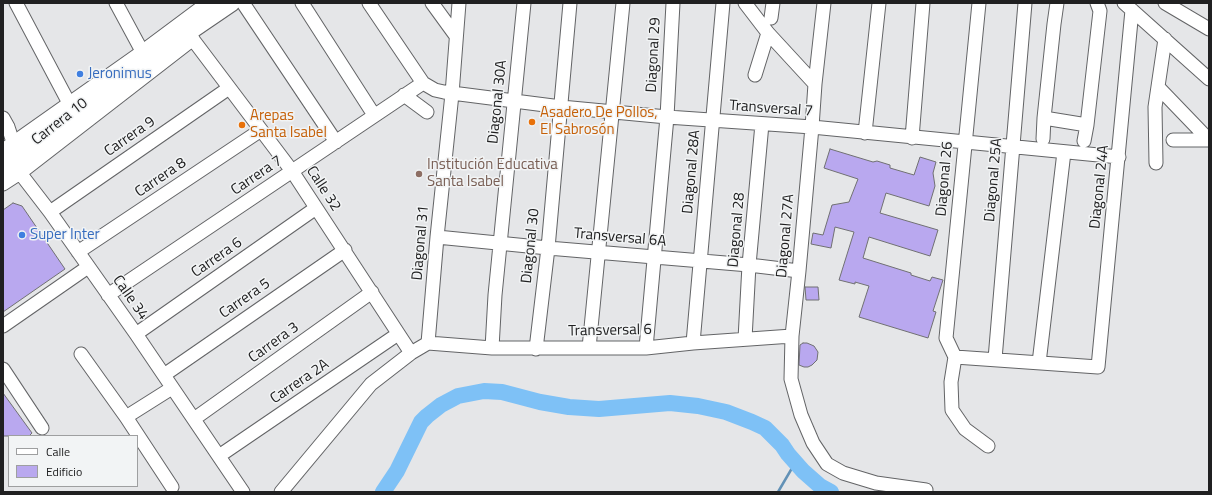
<!DOCTYPE html>
<meta charset="utf-8">
<style>
body{margin:0}
#map{position:relative;width:1212px;height:495px;overflow:hidden;background:#e5e6e8;font-family:"Titillium Web",sans-serif}
canvas{display:block}
.frame{position:absolute;inset:0;border:4px solid #202021;pointer-events:none}
.legend{position:absolute;left:8px;top:435px;width:130px;height:52px;box-sizing:border-box;background:#f2f4f5;border:1px solid #9e9fa0;margin:0;padding:5px 7px;list-style:none;font-size:12px;color:#202021}
.legend li{display:flex;align-items:center;gap:8px;height:20px}
.legend b{width:20px;border:1px solid #9e9fa0}
</style>
<div id="map">
<canvas width="1212" height="495"></canvas>
<div class="frame"></div>
<ul class="legend">
<li><b style="height:5px;background:#fff"></b>Calle</li>
<li><b style="height:11px;background:#b9a8ef"></b>Edificio</li>
</ul>
</div>
<script>
const context = document.querySelector('canvas').getContext('2d');
context.lineJoin = 'round';
const poly = rows => new Path2D(rows.map(r => 'M' + r).join(''));
function strokePath(path, color, width, dash) { context.strokeStyle = color; context.lineWidth = width; context.lineCap = dash ? 'butt' : 'round'; context.setLineDash(dash || []); context.stroke(path); }
function fillPath(path, color) { context.fillStyle = color; context.fill(path, 'evenodd'); }
function write(font, color, halo, rows, align = 'center') {
  context.font = font + ' "Titillium Web",sans-serif'; context.lineWidth = 3; context.setLineDash([]); context.textBaseline = 'middle'; context.strokeStyle = halo; context.fillStyle = color; for (const [text, x, y, turn = 0] of rows) {
    context.save(); context.translate(x, y); context.rotate((+turn || 0) * Math.PI / 180); context.textAlign = isNaN(turn) ? turn : align; if (halo) context.strokeText(text, 0, 0); context.fillText(text, 0, 0); context.restore();
  }
}
const stream = poly([
 [778,492,795,463]
]);
const river = poly([
 [383,492,397,471,421,422,427,416,441,405,458,396,484,391,502,392,540,402,569,407,599,409,670,403,698,406,726,412,752,422,765,428,782,445,788,454,803,471,820,486,831,492]
]);
const building = poly([
 [830,149,873,162,877,161,890,165,890,168,914,175,920,157,936,162,933,173,935,186,929,206,886,193,880,213,938,230,930,256,869,237,863,258,911,273,911,275,930,281,932,277,943,280,933,311,936,312,928,338,859,317,869,286,855,282,855,284,839,280,854,232,835,227,831,248,811,244,813,233,823,235,832,205,849,202,858,179,824,168,830,149],
 [13,203,22,206,65,269,3,312,3,210,13,203],
 [805,287,818,287,819,300,806,300,805,287],
 [803,343,807,343,814,346,818,352,817,360,812,365,808,367,804,367,799,365,800,345,803,343],
 [3,393,32,433,29,436,3,436,3,393]
]);
const minor = poly([
 [16,3,70,105],
 [116,3,143,53],
 [243,3,336,142],
 [302,3,374,115],
 [369,3,423,83,435,90,444,92,561,107,667,117,812,127,1119,157],
 [432,3,456,36],
 [745,3,768,33,815,84],
 [824,3,815,84,812,127,799,271,792,336,791,379,801,415,813,443,827,464,843,473,876,483,926,490],
 [1057,3,1054,24,1044,118,1087,125,1100,11,1097,3],
 [1124,3,1209,79],
 [1165,3,1209,29],
 [771,18,773,3],
 [188,33,292,171,411,353],
 [755,75,768,33],
 [1158,87,1209,140],
 [404,95,427,112],
 [3,118,8,127,14,145,20,173,50,212,136,334,243,492],
 [865,133,879,3],
 [912,138,923,3],
 [1043,139,1044,118],
 [1173,140,1209,140],
 [1084,141,1087,125],
 [1156,163,1155,107,1165,39],
 [3,184,20,173,193,39],
 [50,212,229,88],
 [437,237,548,248,749,265,799,271],
 [78,252,261,130],
 [108,295,423,83],
 [3,326,88,267],
 [136,334,316,208],
 [745,339,749,265,762,124],
 [428,343,492,348,646,348,693,343,792,336],
 [428,343,437,237,452,94,459,3],
 [693,343,723,3],
 [492,348,495,295,524,3],
 [589,348,623,3],
 [646,348,667,117,673,3],
 [536,349,548,248,570,3],
 [81,354,126,417,172,487],
 [955,357,1098,367,1132,10],
 [955,357,946,338,979,3],
 [955,357,951,382,952,410,965,429,988,446],
 [995,359,1025,3],
 [1039,363,1064,152],
 [3,369,42,428],
 [164,375,345,250],
 [126,417,172,388],
 [194,419,372,292],
 [219,456,398,334],
 [281,492,371,384,411,353,428,343]
]);
const major = poly([
 [3,152,143,53,210,3],
 [3,169,17,160,188,33,232,3]
]);
const markers = [
 [80,74,4,"#3f7fe0"],
 [532,122,4,"#e8710a"],
 [242,125,4,"#e8710a"],
 [419,174,4,"#8d6e63"],
 [22,235,4,"#3f7fe0"]
];
const streetNames = [
 ["Diagonal 29",654,55,-87],
 ["Diagonal 30A",498,102,-84],
 ["Transversal 7",771,109,4],
 ["Carrera 10",60,122,-38],
 ["Carrera 9",130,137,-35],
 ["Diagonal 28A",692,172,-85],
 ["Carrera 7",257,176,-34],
 ["Carrera 8",161,178,-34],
 ["Diagonal 26",945,179,-85],
 ["Diagonal 25A",994,180,-85],
 ["Diagonal 24A",1100,187,-84],
 ["Calle 32",323,189,57],
 ["Diagonal 28",737,230,-85],
 ["Diagonal 27A",786,236,-85],
 ["Transversal 6A",620,238,5],
 ["Diagonal 31",421,243,-85],
 ["Diagonal 30",531,246,-84],
 ["Carrera 6",217,258,-35],
 ["Calle 34",130,298,55],
 ["Carrera 5",245,299,-35],
 ["Transversal 6",610,331,-1],
 ["Carrera 3",274,343,-36],
 ["Carrera 2A",300,382,-34]
];
const shopNames = [
 ["Jeronimus",88,74],
 ["Super Inter",30,235]
];
const foodNames = [
 ["Asadero De Pollos,",540,113],
 ["El Sabrosón",540,130],
 ["Arepas",250,116],
 ["Santa Isabel",250,133]
];
const educationNames = [
 ["Institución Educativa",427,165],
 ["Santa Isabel",427,182]
];
strokePath(stream, '#6291b6', 2.5);
strokePath(river, '#7ec1f6', 16);
fillPath(building, '#b9a8ef');
strokePath(building, '#707072', 1);
strokePath(minor, '#636466', 15);
strokePath(major, '#636466', 18);
strokePath(minor, '#fff', 13);
strokePath(major, '#fff', 16);
for (const [x, y, r, color] of markers) { const dot = new Path2D(); dot.arc(x, y, r, 0, 2 * Math.PI); context.fillStyle = color; context.fill(dot); strokePath(dot, '#f2f4f5', 1.5); }
write('15px', '#202021', '#f2f4f5', streetNames);
write('15px', '#366cbe', '#f2f4f5', shopNames, 'left');
write('15px', '#c56008', '#f2f4f5', foodNames, 'left');
write('15px', '#785e54', '#f2f4f5', educationNames, 'left');
</script>
